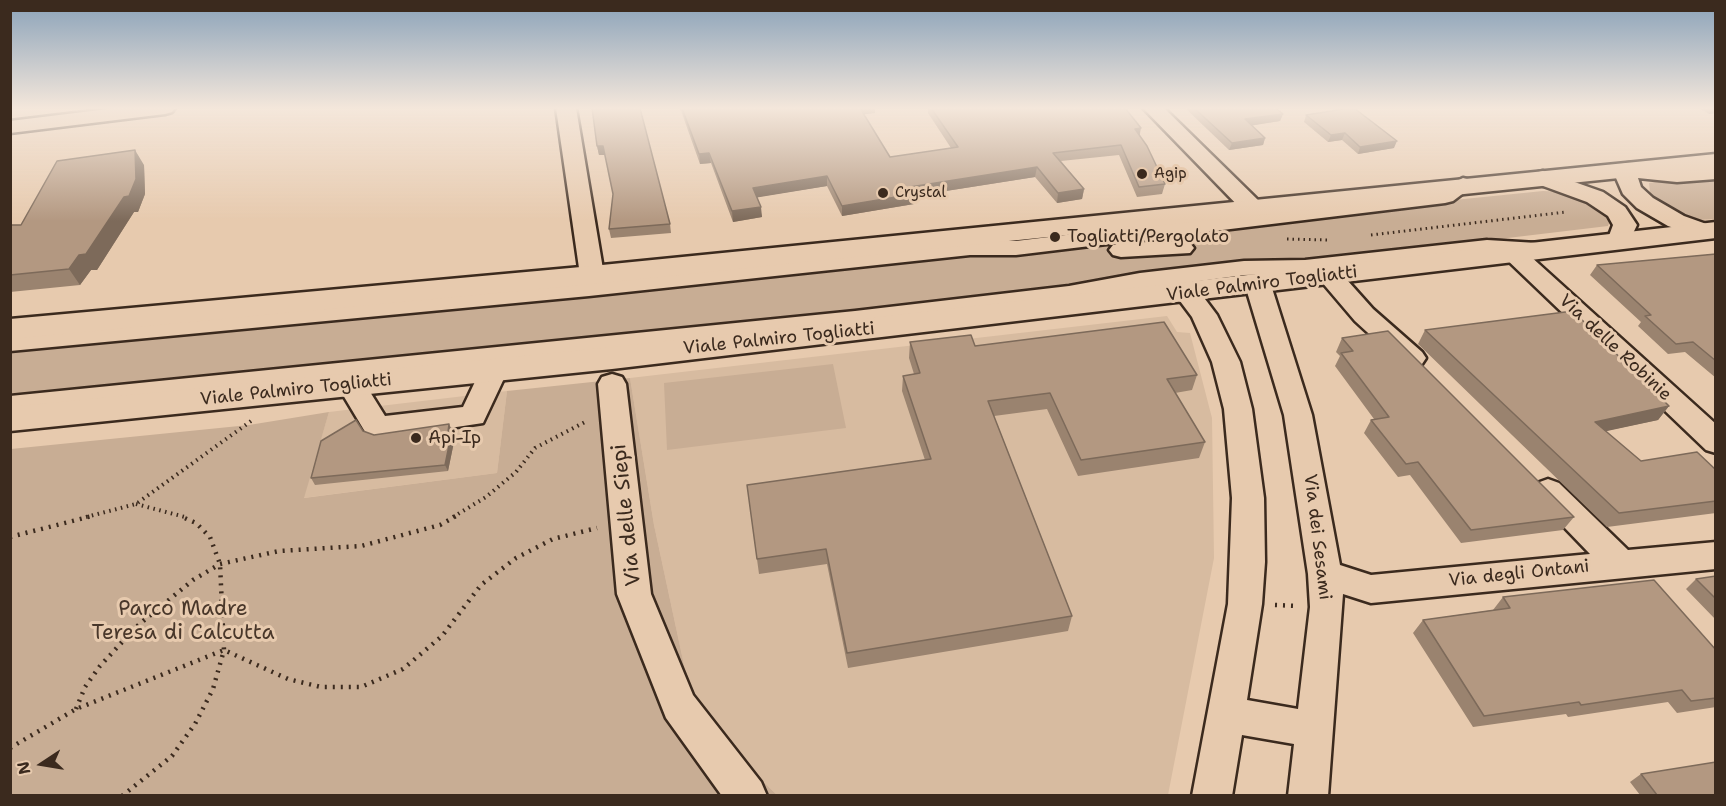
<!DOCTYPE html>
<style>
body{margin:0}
#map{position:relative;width:1726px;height:806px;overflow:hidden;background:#e7caae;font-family:"Shantell Sans",sans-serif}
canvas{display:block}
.frame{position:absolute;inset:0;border:12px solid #3b2a1e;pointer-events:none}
.north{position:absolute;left:12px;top:734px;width:60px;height:60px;-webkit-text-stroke:4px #e7caae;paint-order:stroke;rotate:258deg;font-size:16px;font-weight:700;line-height:24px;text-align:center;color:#3b2a1e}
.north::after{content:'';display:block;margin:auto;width:21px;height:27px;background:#3b2a1e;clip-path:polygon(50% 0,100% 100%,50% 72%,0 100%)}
</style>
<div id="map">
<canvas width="1726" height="806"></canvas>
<div class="frame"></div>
<div class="north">N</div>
</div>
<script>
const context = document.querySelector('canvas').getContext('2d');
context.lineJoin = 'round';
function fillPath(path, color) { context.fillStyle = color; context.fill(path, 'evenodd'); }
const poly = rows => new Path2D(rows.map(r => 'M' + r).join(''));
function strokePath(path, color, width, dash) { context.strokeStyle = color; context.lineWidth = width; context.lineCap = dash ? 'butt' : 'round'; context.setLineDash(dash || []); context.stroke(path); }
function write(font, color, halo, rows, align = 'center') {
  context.font = font + ' "Shantell Sans",sans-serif'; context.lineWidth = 6; context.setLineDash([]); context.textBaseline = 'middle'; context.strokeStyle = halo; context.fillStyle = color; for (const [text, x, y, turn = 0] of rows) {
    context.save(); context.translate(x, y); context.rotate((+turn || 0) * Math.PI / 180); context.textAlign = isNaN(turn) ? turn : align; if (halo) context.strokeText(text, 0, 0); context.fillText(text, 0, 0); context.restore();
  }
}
const built = poly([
 [1167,316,1177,332,1190,333,1212,418,1214,558,1168,795,777,795,742,761,690,693,654,525,630,378],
 [507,391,497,473,303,498,329,412]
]);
const green = poly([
 [1715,176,1715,219,1699,220,1667,208,1650,193,1649,183,1682,177],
 [1543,191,1568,192,1587,198,1611,218,1608,226,997,299,11,401,11,346],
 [833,364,846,428,667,450,664,383],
 [630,378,654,525,690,693,742,761,777,795,11,796,11,449,249,425,329,412,304,498,497,473,507,391]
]);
const pathFar2 = poly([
 [1371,235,1566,212],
 [1287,239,1328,240]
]);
const pathFar1 = poly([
 [136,504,185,517],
 [86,517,136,504,251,421],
 [453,517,486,497,516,472,535,448,587,421]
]);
const path = poly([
 [10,537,92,516],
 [1275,605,1298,606],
 [76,709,85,687,100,666,136,627,193,580,220,564,279,551,361,546,440,525,456,516],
 [10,748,76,709,224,650,288,679,321,687,361,687,403,669,442,636,481,585,516,558,553,539,597,528],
 [122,796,172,756,195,724,213,689,224,650,220,564,210,537,196,523,180,516]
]);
const minor = poly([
 [116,108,175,108,172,112,165,114,10,133,10,121,116,108],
 [556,108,576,108,604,275,602,279,970,241,1016,241,1248,213,1244,212,1143,108,1164,108,1260,202,1263,207,1260,211,1439,190,1463,178,1471,180,1474,185,1453,201,1445,203,1016,255,970,255,589,296,10,351,10,333,584,281,580,275,556,108],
 [1630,163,1677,168,1716,166,1716,179,1677,182,1638,178,1641,187,1653,198,1684,216,1712,226,1716,231,1712,236,1704,238,1668,226,1637,208,1623,194,1616,178,1622,164,1630,163],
 [1543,171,1603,192,1625,207,1637,225,1627,246,1611,246,1607,241,1613,225,1608,216,1587,202,1535,183,1532,178,1535,173,1543,171],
 [1487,240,1537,243,1541,248,1537,253,1529,255,1716,424,1716,453,1706,450,1502,255,1487,254,1339,271,1373,309,1422,352,1426,358,1422,364,1412,367,1402,364,1355,321,1321,281,1318,276,1320,273,1244,275,1140,289,1069,302,504,364,508,370,483,423,377,439,367,435,337,385,339,382,10,416,10,396,855,311,1069,286,1140,273,1244,261,1305,260,1487,240],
 [482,367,463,407,385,416,362,379,482,367],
 [1182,241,1190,243,1194,248,1190,253,1121,257,1113,255,1109,250,1113,245,1121,243,1182,241],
 [1258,277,1267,280,1271,285,1312,415,1340,565,1371,575,1590,554,1537,499,1532,491,1537,483,1548,479,1559,483,1628,550,1716,542,1716,569,1371,603,1343,594,1328,796,1288,796,1294,744,1242,735,1232,796,1192,796,1228,604,1232,498,1224,409,1212,362,1192,317,1174,293,1178,287,1187,285,1196,287,1217,315,1240,362,1252,409,1264,498,1265,562,1262,604,1247,700,1298,709,1310,607,1308,574,1284,415,1245,285,1249,280,1258,277],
 [612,374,622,377,626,384,651,594,693,695,761,782,767,796,722,796,666,718,617,594,598,384,602,377,612,374]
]);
const major = poly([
 [1716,154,1716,168,592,284,10,339,10,319,592,266,1716,154],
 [1716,222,1716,238,612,369,10,431,10,407,612,347,1716,222]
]);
const wall = poly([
 [680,108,875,108,875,113,864,114,890,157,951,148,928,113,928,108,1128,108,1128,112,1165,184,1162,194,1137,197,1119,155,1061,161,1084,189,1082,199,1057,203,1035,177,914,196,914,204,842,216,827,186,757,197,762,217,733,222,711,163,700,164],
 [1185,108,1276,108,1283,114,1280,121,1252,125,1265,138,1263,145,1229,150],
 [1699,108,1716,108,1716,113,1709,114],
 [1306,115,1394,148,1358,154,1342,140,1328,142,1304,122],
 [597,146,670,224,671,233,611,238,609,229,613,194,605,155,599,155],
 [144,165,145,194,138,212,134,212,97,270,91,270,80,285,10,292,10,225,21,225],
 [1716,254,1716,378,1685,352,1668,354,1638,326,1641,322,1590,275,1597,265],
 [1425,330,1669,406,1658,420,1605,431,1641,461,1716,470,1716,513,1607,527,1418,344],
 [1342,338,1574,517,1563,530,1461,543,1410,475,1398,477,1364,433,1371,420,1374,419,1335,366,1340,356,1336,352],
 [910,342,975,346,1197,375,1192,390,1175,393,1205,442,1199,458,1078,476,1047,409,994,416,1072,616,1068,631,848,668,827,564,759,574,747,485,925,460,902,391,903,376,914,374,909,358],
 [452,430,455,437,448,471,315,485,311,478,363,431,374,435],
 [1716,576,1716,620,1686,589,1696,579],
 [1503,597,1716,650,1716,707,1677,713,1668,702,1568,717,1566,714,1473,727,1413,633,1423,620,1493,610],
 [1641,774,1716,795,1640,795,1630,782]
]);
const shadedWall = poly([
 [858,108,875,108,875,113,858,115],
 [1713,108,1716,108,1716,113,1709,114],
 [1283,114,1280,121,1243,127,1245,119],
 [1141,128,1139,138,1135,129],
 [1345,133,1342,140,1328,142,1331,135],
 [1265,138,1263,145,1229,150,1232,143],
 [1397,141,1394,148,1358,154,1360,147],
 [597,146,603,146,605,155,599,155],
 [135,150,144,165,145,194,138,212,134,212,97,270,91,270,80,285,69,269],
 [709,153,711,163,700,164,699,154],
 [1037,167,1035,177,914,196,914,204,842,216,842,206,910,187],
 [827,176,827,186,754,198,753,188],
 [1084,189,1082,199,1057,203,1058,193],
 [761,207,762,217,733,222,732,211],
 [1669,406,1658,420,1584,436,1595,422],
 [449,424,452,430,450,438,448,432],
 [452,431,455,437,448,471,445,465]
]);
const building = poly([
 [592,108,640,108,670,224,609,229,613,194,603,146,597,146,592,108],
 [682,108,860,108,890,157,958,147,931,108,1125,108,1141,128,1135,129,1147,146,1165,184,1139,187,1121,145,1053,153,1084,189,1058,193,1037,167,910,187,914,194,842,206,827,176,753,188,761,207,732,211,709,153,699,154,682,108],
 [1194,108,1276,108,1283,114,1245,119,1265,138,1232,143,1194,108],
 [1350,108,1354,108,1397,141,1360,147,1345,133,1331,135,1306,115,1350,108],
 [135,150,136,179,129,196,124,197,86,254,79,255,69,269,10,275,10,225,21,225,57,161,135,150],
 [1716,254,1716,361,1693,342,1676,344,1645,316,1651,315,1597,265,1716,254],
 [1573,311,1669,406,1595,422,1641,461,1697,452,1716,470,1716,501,1619,513,1425,330,1573,311],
 [1164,322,1197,375,1167,379,1205,442,1081,460,1050,393,988,401,1072,616,847,653,826,549,757,559,747,485,931,459,903,376,920,373,910,342,971,335,975,346,1164,322],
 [1388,331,1574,517,1471,530,1418,462,1406,464,1371,420,1389,417,1341,353,1353,351,1342,338,1388,331],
 [356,420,363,431,374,435,449,424,448,432,452,431,445,465,311,478,321,441,356,420],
 [1716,576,1716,599,1696,579,1716,576],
 [1654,580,1716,650,1716,698,1691,701,1682,690,1581,705,1579,702,1484,716,1423,620,1510,608,1503,597,1654,580],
 [1716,762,1716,795,1657,795,1641,774,1716,762]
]);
const markers = [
 [1142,174,6,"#3b2a1e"],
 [883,193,6,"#3b2a1e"],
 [1055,237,6,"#3b2a1e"],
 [416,438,6,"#3b2a1e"]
];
const farPoinames = [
 ["Agip",1154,174],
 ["Crystal",895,193]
];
const poiNames = [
 ["Togliatti/Pergolato",1067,237],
 ["Api-Ip",428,438]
];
const streetNames = [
 ["Viale Palmiro Togliatti",1262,284,-7],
 ["Viale Palmiro Togliatti",779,339,-6],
 ["Via delle Robinie",1615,348,43],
 ["Viale Palmiro Togliatti",296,390,-6],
 ["Via dei Sesami",1317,537,83],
 ["Via degli Ontani",1519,574,-6]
];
const nearStreetnames = [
 ["Via delle Siepi",627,515,-96]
];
const nearParknames = [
 ["Parco Madre",183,610],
 ["Teresa di Calcutta",183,634]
];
fillPath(built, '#d7bba0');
fillPath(green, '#c8ad94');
strokePath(minor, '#3b2a1e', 5);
strokePath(major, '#3b2a1e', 5);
strokePath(pathFar2, '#3b2a1e', 3, [1.5, 4]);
strokePath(pathFar1, '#3b2a1e', 4, [1.5, 4.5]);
strokePath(path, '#3b2a1e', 4.5, [2, 6]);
fillPath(minor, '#e7caae');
fillPath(major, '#e7caae');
fillPath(wall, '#9a836f');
fillPath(shadedWall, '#7d6a5a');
fillPath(building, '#b39881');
strokePath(building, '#7d6a5a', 1.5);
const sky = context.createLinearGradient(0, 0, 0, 221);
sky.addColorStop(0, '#8aa2b9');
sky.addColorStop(0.49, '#f4e7db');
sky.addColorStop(1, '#f4e7db00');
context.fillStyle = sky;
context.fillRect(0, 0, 1726, 221);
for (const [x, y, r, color] of markers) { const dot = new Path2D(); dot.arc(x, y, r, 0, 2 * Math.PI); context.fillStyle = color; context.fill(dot); strokePath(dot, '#e7caae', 2); }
write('15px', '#3b2a1e', '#e7caae', farPoinames, 'left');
write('18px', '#3b2a1e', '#e7caae', poiNames, 'left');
write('18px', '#3b2a1e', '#e7caae', streetNames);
write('21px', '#3b2a1e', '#e7caae', nearStreetnames);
write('21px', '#49372a', '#e7caae', nearParknames);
</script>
